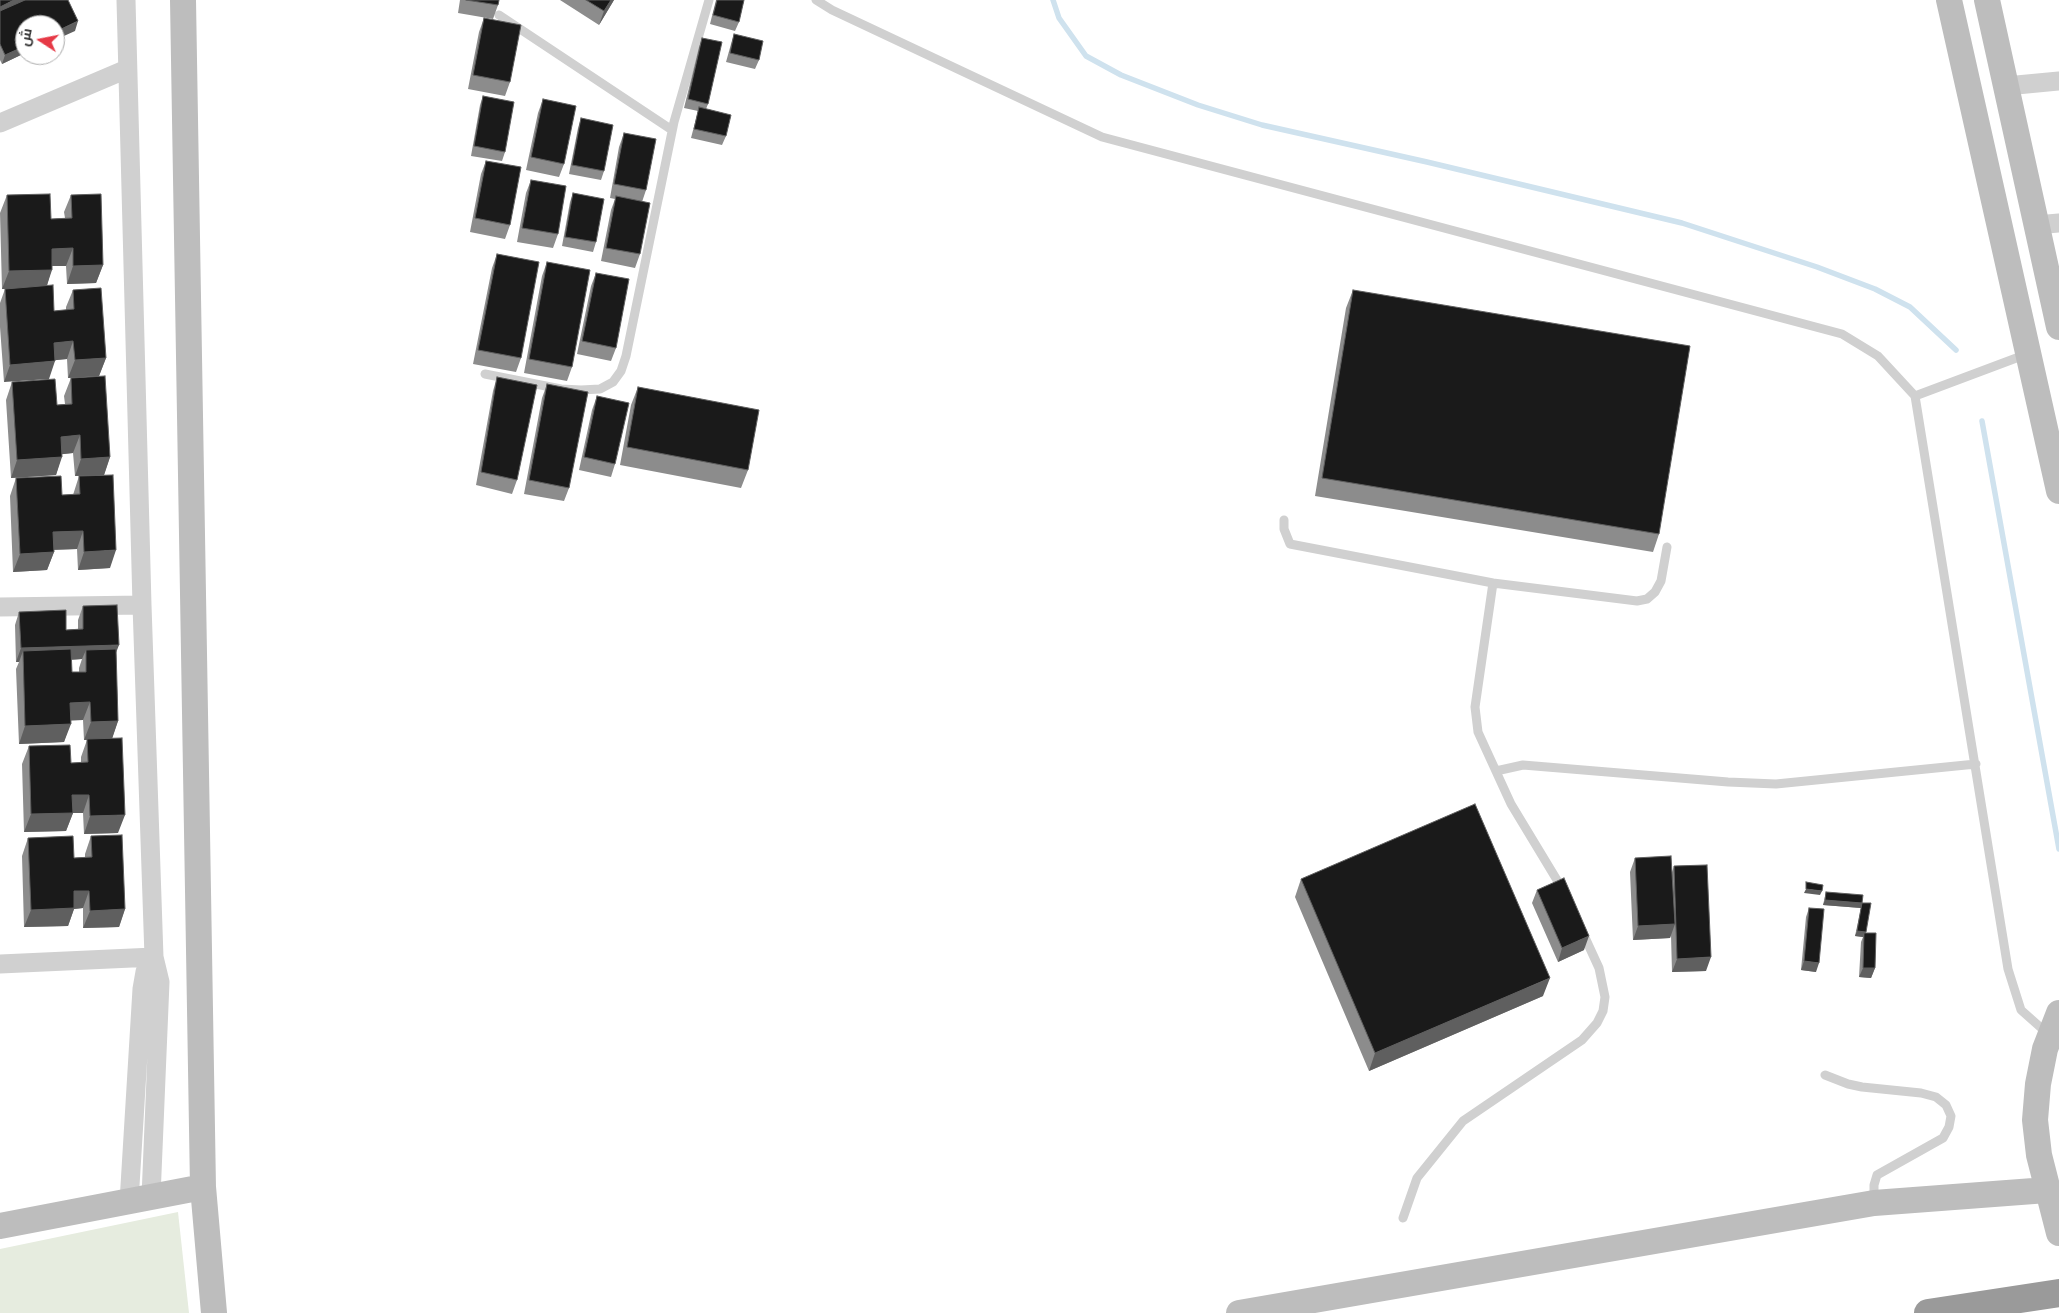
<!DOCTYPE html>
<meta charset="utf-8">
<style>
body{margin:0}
#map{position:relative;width:2059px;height:1313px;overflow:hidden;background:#fff;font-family:Figtree,Cairo,sans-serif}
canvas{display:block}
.north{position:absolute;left:15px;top:15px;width:50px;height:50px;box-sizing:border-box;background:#fff;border:1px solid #adadad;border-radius:50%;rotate:281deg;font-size:14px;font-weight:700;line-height:20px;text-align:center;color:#333}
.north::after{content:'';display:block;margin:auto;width:18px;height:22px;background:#e63946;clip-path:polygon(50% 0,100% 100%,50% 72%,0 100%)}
</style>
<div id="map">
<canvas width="2059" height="1313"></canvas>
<div class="north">ش</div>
</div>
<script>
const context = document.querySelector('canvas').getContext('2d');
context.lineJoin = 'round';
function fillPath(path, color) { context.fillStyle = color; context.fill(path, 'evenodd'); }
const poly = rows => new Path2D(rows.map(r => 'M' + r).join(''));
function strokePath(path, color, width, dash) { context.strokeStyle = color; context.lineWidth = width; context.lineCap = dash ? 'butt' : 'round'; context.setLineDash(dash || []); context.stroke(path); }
const green = poly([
 [178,1212,189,1313,0,1313,0,1249]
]);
const stream = poly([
 [1053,0,1059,18,1086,56,1121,75,1198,105,1262,125,1427,162,1682,223,1817,267,1875,289,1910,307,1956,350],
 [1982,421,2059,849]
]);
const lane = poly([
 [816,0,832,10,1102,137,1842,334,1878,356,1915,396,2008,969,2021,1010,2048,1034],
 [499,15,672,130],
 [485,374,561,389,581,390,600,389,613,382,621,371,626,356,674,122,709,0],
 [1915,396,2027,354],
 [1284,520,1284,529,1290,544,1493,583,1637,601,1647,599,1655,592,1661,581,1667,547],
 [1493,583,1475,707,1478,732,1511,804,1563,890],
 [1496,771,1523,765,1728,782,1776,784,1976,764],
 [1825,1075,1848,1084,1862,1087,1921,1093,1936,1097,1946,1105,1951,1116,1949,1127,1943,1138,1877,1175,1874,1185,1874,1200],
 [1403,1218,1417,1178,1463,1121,1582,1040,1597,1023,1603,1011,1605,997,1599,968,1582,931]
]);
const street = poly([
 [126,0,142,605,154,957,160,982,151,1197],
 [2006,86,2059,81],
 [0,123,127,69],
 [2036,225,2059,223],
 [0,607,142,605],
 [0,964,154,957],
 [129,1202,142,989,145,972,154,957]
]);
const secondary = poly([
 [183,0,203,1187,214,1313],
 [1949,0,2059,491],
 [1987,0,2059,327],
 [2059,1013,2045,1049,2038,1084,2035,1120,2039,1155,2059,1233],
 [0,1226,203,1187],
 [1239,1313,1874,1203,2047,1190]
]);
const highway = poly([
 [1928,1313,2059,1293]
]);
const wall = poly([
 [0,0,75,31,25,25,25,53,2,64,0,60],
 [460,0,499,0,498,5,493,19,458,13],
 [560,0,614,0,599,25],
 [716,0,744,0,739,22,735,31,710,24],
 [484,18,510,82,505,96,468,89,479,32],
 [734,34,759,60,755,69,726,62,731,44],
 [702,38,708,104,706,109,726,136,722,145,691,138,698,111,684,108,699,47],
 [483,96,505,152,502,161,471,156,480,105],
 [543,99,564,164,559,177,526,170,538,113],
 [581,118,604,171,601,180,569,174,578,128],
 [624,133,646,190,642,202,640,254,635,268,601,261,611,210,615,199,610,198,619,147],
 [486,161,510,225,505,239,470,232,481,174],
 [531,180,558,234,553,248,517,242,526,193],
 [573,193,596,242,593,252,562,246,570,202],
 [7,195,51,219,65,218,64,212,71,195,103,265,96,283,67,284,66,266,52,266,47,286,54,311,66,310,66,307,73,290,106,358,99,376,68,378,67,359,55,360,4,382,0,327,0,303,5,289,2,289,0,213],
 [497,254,521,358,516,372,473,364,492,268],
 [547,262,572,367,567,381,524,373,542,276],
 [596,273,616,348,611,361,577,354,591,286],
 [1353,290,1659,534,1653,552,1315,496,1346,308],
 [497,377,517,480,512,494,476,485,493,391],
 [71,378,110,457,104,475,75,476,73,453,62,454,56,475,11,478,6,400,12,382,57,405,65,404,64,396],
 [547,384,569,488,564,501,524,494,542,398],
 [638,387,748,470,741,488,620,465,631,405],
 [597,396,615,464,611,477,579,470,592,410],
 [79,476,110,568,78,570,77,549,53,550,54,552,47,570,13,572,10,496,16,478,62,495,73,495],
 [83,606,116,652,118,721,112,738,118,833,84,834,83,813,73,813,66,831,24,832,22,764,29,746,71,763,81,763,81,757,87,740,84,740,83,720,71,720,64,742,19,744,16,669,19,662,16,662,15,625,19,612,66,630,78,629,78,620],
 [82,659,79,668,79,672,72,672,71,660],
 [91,836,125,909,119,927,83,928,83,908,74,909,68,926,24,927,22,856,28,838,74,858,85,857,85,854],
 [1635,858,1672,872,1674,866,1706,971,1672,972,1671,935,1670,938,1633,940,1630,872],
 [1301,879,1543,996,1369,1071,1295,897],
 [1537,890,1584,950,1558,962,1532,903],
 [1826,892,1862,903,1866,933,1875,968,1871,978,1859,977,1861,942,1863,937,1855,936,1861,908,1823,905],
 [1809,908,1816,972,1801,970,1806,917]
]);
const shadedWall = poly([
 [14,0,31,0,0,14,0,7],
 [611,0,614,0,599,25,604,11],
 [78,21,75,31,55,40,55,32],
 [25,46,25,53,2,64,5,55],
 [73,248,66,266,45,266,52,249],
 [103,265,96,283,67,284,73,266],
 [52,270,46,288,2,289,9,271],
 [73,341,67,359,47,361,54,343],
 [106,358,99,376,68,378,75,360],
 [55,361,49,379,4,382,10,365],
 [80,435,73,453,55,455,61,437],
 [62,457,56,475,11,478,17,460],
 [110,457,104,475,75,476,81,459],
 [83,531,77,549,46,550,53,532],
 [116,550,110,568,78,570,84,552],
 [54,552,47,570,13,572,20,554],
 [119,645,114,658,86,650,82,659,23,662,23,651,19,662,16,662,21,648],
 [90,702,83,720,63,721,70,703],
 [118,721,112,739,84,740,91,722],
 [71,724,64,742,19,744,25,726],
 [72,795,89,795,83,813,73,813,66,831,24,832,31,814],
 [125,815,118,833,84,834,90,816],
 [1806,889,1822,891,1820,895,1804,893],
 [74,891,89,891,83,908,74,909,68,926,24,927,31,910],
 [1825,900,1862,903,1861,908,1823,905],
 [125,909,119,927,83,928,90,911],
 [1675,924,1670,938,1633,940,1638,926],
 [1857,931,1866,932,1864,933,1863,937,1855,936],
 [1589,936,1584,950,1558,962,1562,948],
 [1711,957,1706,971,1672,972,1677,959],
 [1804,961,1819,963,1816,972,1801,970],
 [1863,968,1875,968,1871,978,1859,977],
 [1550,978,1543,996,1369,1071,1375,1053]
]);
const building = poly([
 [0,0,14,0,0,7,0,0],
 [25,0,68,0,78,21,55,32,55,25,25,25,25,46,5,55,0,44,0,11,25,0],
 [466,0,499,0,498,5,466,0],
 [586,0,611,0,604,11,586,0],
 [717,0,744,0,739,22,713,15,717,0],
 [484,18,521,25,510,82,473,75,484,18],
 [734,34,763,41,759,60,730,53,734,34],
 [702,38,722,42,708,104,688,99,702,38],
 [483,96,514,102,505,152,474,146,483,96],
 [543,99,576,106,564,164,531,157,543,99],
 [699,107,731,115,726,136,694,129,699,107],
 [581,118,613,125,604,171,572,165,581,118],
 [624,133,656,139,646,190,614,184,624,133],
 [486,161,521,167,510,225,475,218,486,161],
 [531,180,566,186,558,234,522,228,531,180],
 [573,193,604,199,596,242,565,237,573,193],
 [50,194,51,219,72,218,71,195,101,194,103,265,73,266,73,248,52,249,52,270,9,271,7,195,50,194],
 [616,196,650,203,640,254,606,248,616,196],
 [497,254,539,262,521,358,478,350,497,254],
 [547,262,590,270,572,367,529,359,547,262],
 [596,273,629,279,616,348,582,341,596,273],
 [53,285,54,311,74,309,73,290,101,288,106,358,75,360,73,341,54,343,55,361,10,365,5,289,53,285],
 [1353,290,1690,346,1659,534,1322,478,1353,290],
 [105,376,110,457,81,459,80,435,61,437,62,457,17,460,12,382,55,379,57,405,72,404,71,378,105,376],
 [497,377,537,385,517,480,481,472,497,377],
 [547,384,588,392,569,488,529,480,547,384],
 [638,387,759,410,748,470,627,447,638,387],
 [597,396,629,403,615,464,584,457,597,396],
 [113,475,116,550,84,552,83,531,53,532,54,552,20,554,16,478,61,476,62,495,80,494,79,476,113,475],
 [117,605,119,645,21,648,19,612,66,610,66,630,83,629,83,606,117,605],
 [71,649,72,672,86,672,86,650,116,649,118,721,91,722,90,702,70,703,71,724,25,726,23,651,71,649],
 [122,738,125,815,90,816,89,795,72,795,73,813,31,814,29,746,70,745,71,763,88,762,87,739,122,738],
 [1475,804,1550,978,1375,1053,1301,879,1475,804],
 [122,835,125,909,90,911,89,891,74,891,74,908,31,910,28,838,73,836,74,858,92,857,91,836,122,835],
 [1671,856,1675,924,1638,926,1635,858,1671,856],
 [1707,865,1711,957,1677,959,1674,866,1707,865],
 [1564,878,1589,936,1562,948,1537,890,1564,878],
 [1806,882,1823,885,1822,891,1806,889,1806,882],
 [1826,892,1863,895,1862,903,1825,900,1826,892],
 [1862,903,1871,903,1866,932,1857,931,1862,903],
 [1809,908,1824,909,1819,963,1804,961,1809,908],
 [1864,933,1876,933,1875,968,1863,968,1864,933]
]);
fillPath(green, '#e6ecdf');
strokePath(stream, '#cfe2ee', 5.5);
strokePath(lane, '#d0d0d0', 9);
strokePath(street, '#d0d0d0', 19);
strokePath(secondary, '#bdbdbd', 26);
strokePath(highway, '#9a9a9a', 28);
fillPath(wall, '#8c8c8c');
fillPath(shadedWall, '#5f5f5f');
fillPath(building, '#1a1a1a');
strokePath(building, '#5f5f5f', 1);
</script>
